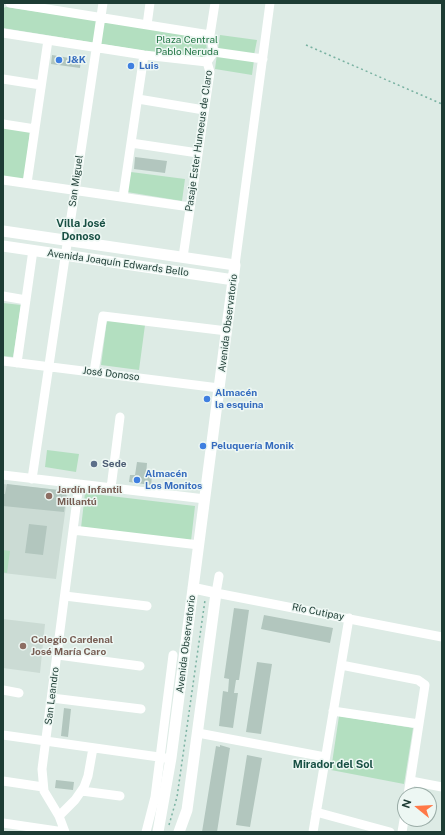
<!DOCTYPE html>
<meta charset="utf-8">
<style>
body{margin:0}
#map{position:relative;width:445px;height:835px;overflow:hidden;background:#ddebe5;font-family:"Public Sans",sans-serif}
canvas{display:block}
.frame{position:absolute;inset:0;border:4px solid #1d3c34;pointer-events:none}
.north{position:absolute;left:397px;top:787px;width:40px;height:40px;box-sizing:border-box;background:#edf7f3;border:1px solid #9aaca7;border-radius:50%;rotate:288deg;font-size:11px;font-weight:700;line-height:16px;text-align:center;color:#1d3c34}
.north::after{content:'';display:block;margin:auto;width:14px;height:18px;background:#ff7847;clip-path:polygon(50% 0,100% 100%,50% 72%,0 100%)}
</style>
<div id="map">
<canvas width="445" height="835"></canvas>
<div class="frame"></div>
<div class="north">N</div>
</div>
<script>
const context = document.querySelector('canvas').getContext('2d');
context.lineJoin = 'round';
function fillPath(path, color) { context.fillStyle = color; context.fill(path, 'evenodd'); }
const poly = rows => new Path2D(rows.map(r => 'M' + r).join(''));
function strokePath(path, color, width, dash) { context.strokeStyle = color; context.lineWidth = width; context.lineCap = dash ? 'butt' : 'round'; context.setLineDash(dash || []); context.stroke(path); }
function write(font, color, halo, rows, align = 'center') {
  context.font = font + ' "Public Sans",sans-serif'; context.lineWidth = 3; context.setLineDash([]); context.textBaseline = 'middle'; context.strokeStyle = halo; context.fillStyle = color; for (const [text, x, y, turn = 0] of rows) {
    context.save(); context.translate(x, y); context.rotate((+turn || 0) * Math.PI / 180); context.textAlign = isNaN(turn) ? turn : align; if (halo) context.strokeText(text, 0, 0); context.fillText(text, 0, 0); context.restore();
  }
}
const built = poly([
 [3,484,68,491,56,579,3,573],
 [3,619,45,624,40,673,3,668]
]);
const green = poly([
 [6,7,205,36,207,50,201,60,3,28,3,8],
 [220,35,257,40,254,55,218,49],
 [217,54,254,60,252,75,215,69],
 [3,126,30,130,25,179,3,178],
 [131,172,185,179,182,201,127,192],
 [3,303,21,305,13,357,3,356],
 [107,320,145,325,139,370,101,365],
 [47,450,79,454,76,472,45,467],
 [85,493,195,506,191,541,81,528],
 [3,550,10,551,7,573,3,572],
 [339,716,413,728,404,784,331,770]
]);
const building = poly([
 [52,55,81,60,80,68,51,64],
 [135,157,167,161,165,173,134,169],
 [137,462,147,463,146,476,152,477,151,485,129,482,130,475,135,475],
 [7,484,67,491,64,512,3,506,3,494,5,494],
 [29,524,47,526,43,555,25,553],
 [234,608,249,610,239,680,236,680,234,693,238,693,233,728,219,726,223,691,228,692,229,679,224,678],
 [264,615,333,628,330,643,261,629],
 [257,662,272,664,261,734,246,732],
 [64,708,71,709,68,737,61,736],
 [220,745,230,748,217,832,202,832,216,746,220,747],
 [247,755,262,758,250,827,236,825],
 [56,780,74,782,73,790,55,788]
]);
const path = poly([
 [306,45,442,104],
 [169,825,177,797,205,600]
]);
const minor = poly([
 [10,3,210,35],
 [147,25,150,3],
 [3,33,144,55,207,62],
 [214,52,263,59],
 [207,62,214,52,210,35,215,3],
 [3,79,41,85],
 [138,99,204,110],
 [3,124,35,129],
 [131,143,198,153],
 [3,180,190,207],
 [27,183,48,40],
 [123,197,144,55],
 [183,257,210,72,207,62],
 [235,265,270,3],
 [3,296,26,300],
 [3,361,219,388],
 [17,363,33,250],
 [94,372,103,316,227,331],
 [3,475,205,499],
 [32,479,103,3],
 [111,488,120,417],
 [73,530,199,545],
 [219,576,216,593,442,637],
 [65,596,147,606],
 [58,655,140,666],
 [341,665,418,680,425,685,408,795],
 [3,690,19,693],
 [52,698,141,709],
 [333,711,419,724],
 [198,733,325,757],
 [3,735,166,758],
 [3,781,43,787],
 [411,781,442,787],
 [82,791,120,796],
 [316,812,390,832],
 [59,816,75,800,84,787,88,776,93,748],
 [3,823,64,832],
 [65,832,59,816,44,791,42,769,79,484],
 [146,832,155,797,173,655],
 [313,832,349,618],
 [402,832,405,814]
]);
const tertiary = poly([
 [3,231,235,265,171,758,158,832],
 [3,246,234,280],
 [179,832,187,810,216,593,193,588]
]);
const markers = [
 [59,60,4,"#3f7fe0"],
 [131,66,4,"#3f7fe0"],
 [207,399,4,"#3f7fe0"],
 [203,446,4,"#3f7fe0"],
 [94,464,4,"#5c6f8a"],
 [137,480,4,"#3f7fe0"],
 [49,496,4,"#8d6e63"],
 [23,646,4,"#8d6e63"]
];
const parkNames = [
 ["Plaza Central",187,40],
 ["Pablo Neruda",187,52]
];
const shopNames = [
 ["J&K",67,60],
 ["Luis",139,66],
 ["Almacén",215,393],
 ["la esquina",215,405],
 ["Peluquería Monik",211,446],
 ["Almacén",145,474],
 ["Los Monitos",145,486]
];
const streetNames = [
 ["Pasaje Ester Huneeus de Claro",199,141,-82],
 ["San Miguel",76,181,-82],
 ["Avenida Joaquín Edwards Bello",118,263,8],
 ["Avenida Observatorio",228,323,-83],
 ["José Donoso",111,374,7],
 ["Río Cutipay",318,612,11],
 ["Avenida Observatorio",186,644,-83],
 ["San Leandro",52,696,-83]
];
const serviceNames = [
 ["Sede",102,464]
];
const educationNames = [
 ["Jardín Infantil",57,490],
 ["Millantú",57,502],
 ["Colegio Cardenal",31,640],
 ["José María Caro",31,652]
];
const neighbourhoodNames = [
 ["Villa José",81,224],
 ["Donoso",81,237],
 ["Mirador del Sol",333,765]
];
fillPath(built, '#cbdbd4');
fillPath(green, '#b3dfc0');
fillPath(building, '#b2c6be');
strokePath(path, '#7ab2a2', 1.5, [2, 3]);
strokePath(minor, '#fff', 9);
strokePath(tertiary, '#fff', 11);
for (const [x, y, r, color] of markers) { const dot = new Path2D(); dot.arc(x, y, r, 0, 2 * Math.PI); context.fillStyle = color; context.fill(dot); strokePath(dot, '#edf7f3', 1.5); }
write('10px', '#237645', '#edf7f3', parkNames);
write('bold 10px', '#366cbe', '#edf7f3', shopNames, 'left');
write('10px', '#1d3c34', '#edf7f3', streetNames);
write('bold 10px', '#4e5e75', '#edf7f3', serviceNames, 'left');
write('bold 10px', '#785e54', '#edf7f3', educationNames, 'left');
write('bold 11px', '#174f43', '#edf7f3', neighbourhoodNames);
</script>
